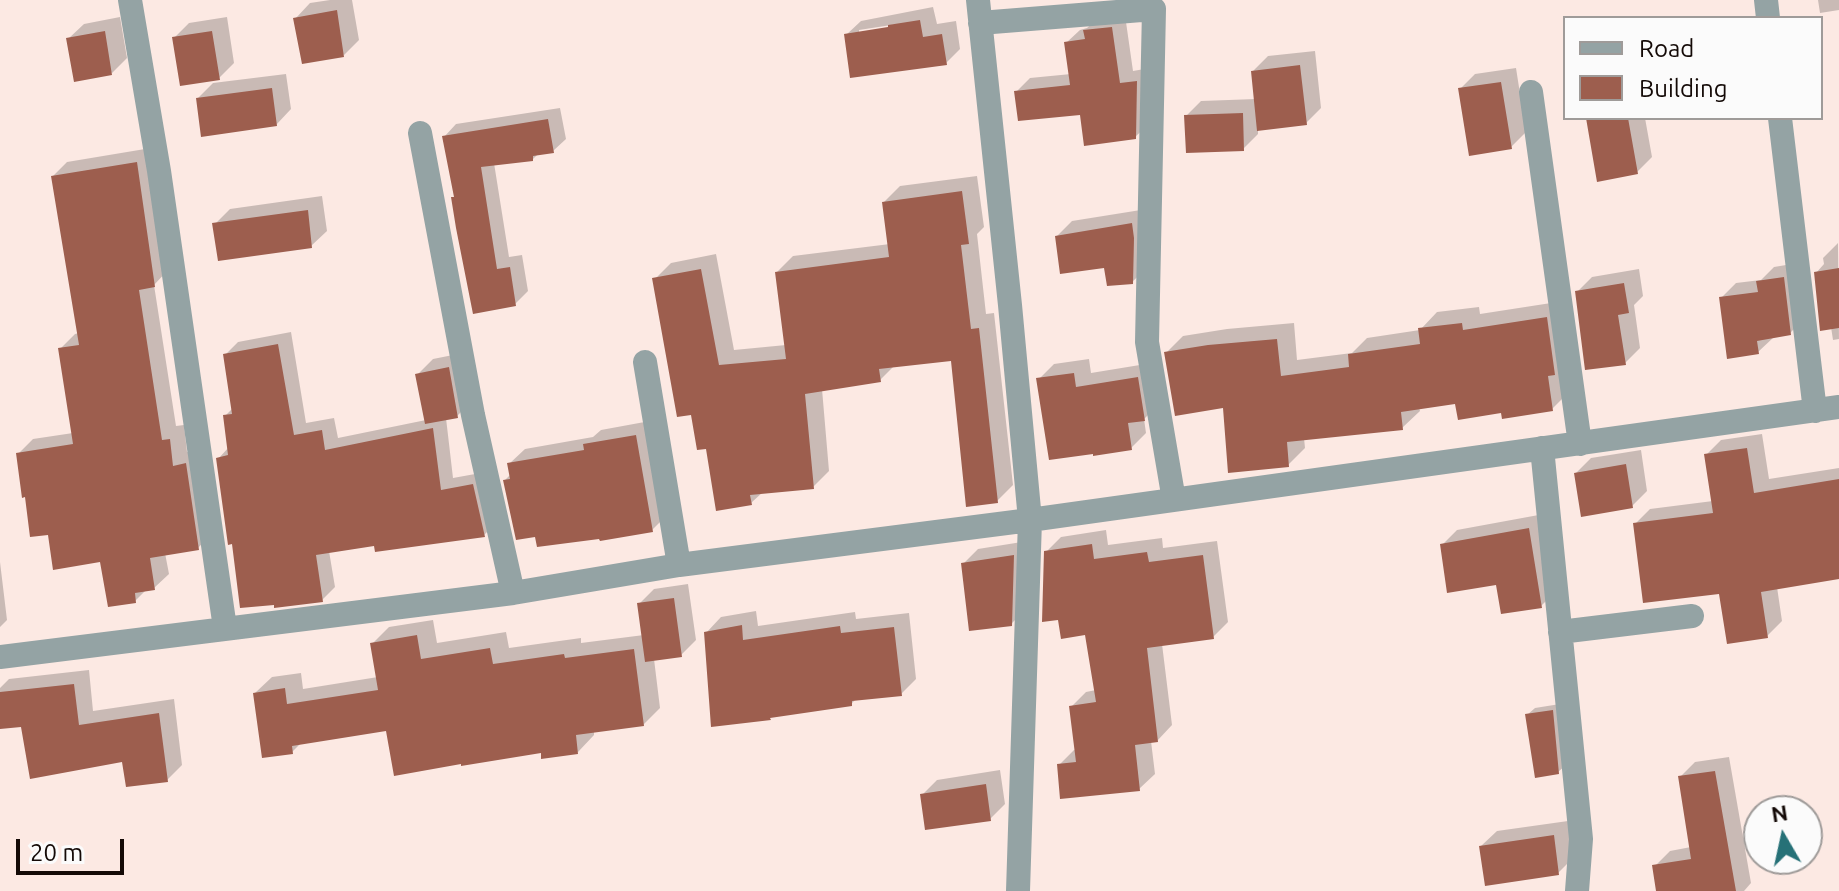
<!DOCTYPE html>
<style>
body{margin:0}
#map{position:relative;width:1839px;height:891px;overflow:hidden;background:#fce9e3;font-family:Ubuntu,sans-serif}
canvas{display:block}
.legend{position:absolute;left:1563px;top:16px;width:260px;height:104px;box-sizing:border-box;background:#fbfbfb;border:2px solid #9f9b99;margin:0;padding:10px 14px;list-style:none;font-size:24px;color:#140a07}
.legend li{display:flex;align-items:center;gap:16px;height:40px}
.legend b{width:40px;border:2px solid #9f9b99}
.north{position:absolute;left:1743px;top:795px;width:80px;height:80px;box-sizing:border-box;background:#fbfbfb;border:2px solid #9f9b99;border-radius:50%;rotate:351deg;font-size:22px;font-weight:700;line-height:32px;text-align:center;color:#140a07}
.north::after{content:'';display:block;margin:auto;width:28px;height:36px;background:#267177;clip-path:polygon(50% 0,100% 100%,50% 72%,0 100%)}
.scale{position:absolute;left:16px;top:839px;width:108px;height:36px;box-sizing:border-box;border:4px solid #140a07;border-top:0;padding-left:10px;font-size:24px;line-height:28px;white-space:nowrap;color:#140a07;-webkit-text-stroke:6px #fbfbfb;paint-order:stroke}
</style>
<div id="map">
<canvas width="1839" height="891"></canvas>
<ul class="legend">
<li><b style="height:10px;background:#94a3a4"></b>Road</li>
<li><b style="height:22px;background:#9d5e4e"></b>Building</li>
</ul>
<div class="north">N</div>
<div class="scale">20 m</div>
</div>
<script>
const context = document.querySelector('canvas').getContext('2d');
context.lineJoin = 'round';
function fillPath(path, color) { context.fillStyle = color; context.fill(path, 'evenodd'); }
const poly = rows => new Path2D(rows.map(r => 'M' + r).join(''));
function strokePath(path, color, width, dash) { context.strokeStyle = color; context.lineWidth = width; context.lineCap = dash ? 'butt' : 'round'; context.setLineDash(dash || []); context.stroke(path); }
const shadow = poly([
 [330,0,352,0,359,40,344,55,295,19,310,3],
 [1818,0,1839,0,1839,10,1820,13],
 [933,7,937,24,956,21,960,49,946,63,846,35,861,21],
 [898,24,899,27,859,34,859,30],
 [1125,15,1133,71,1150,68,1149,124,1135,137,1082,112,1016,92,1030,78,1071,74,1066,43,1080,30,1087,28,1099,17],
 [120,17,127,58,112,73,68,39,84,24],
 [227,17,234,63,219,78,174,38,189,23],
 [1315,51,1321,108,1306,123,1258,129,1258,134,1243,149,1186,116,1201,101,1256,99,1253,71,1268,56],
 [1516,68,1526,132,1511,147,1460,89,1475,74],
 [286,74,291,109,276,125,198,98,213,83],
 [560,108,566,139,553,151,538,154,533,159,494,163,509,257,522,255,528,291,515,304,456,196,444,137,456,124],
 [1588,118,1645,118,1652,157,1637,172],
 [151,148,168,270,154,285,176,426,184,425,187,452,200,450,212,533,198,548,165,553,169,574,154,588,147,589,135,601,102,560,49,532,18,454,33,439,73,433,60,349,75,334,79,333,53,176,67,162],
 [977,176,984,227,977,234,986,314,994,313,1013,485,997,501,953,358,895,365,880,380,822,389,829,471,813,487,763,492,751,503,708,447,693,412,655,279,671,263,716,254,734,350,786,345,777,272,793,256,890,244,884,202,900,186],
 [322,196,327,231,311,246,215,224,230,209],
 [1147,209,1148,267,1132,282,1057,236,1072,221],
 [1838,243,1839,339,1833,340,1831,327,1816,273,1824,264,1823,258],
 [1798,263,1805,318,1790,333,1774,337,1758,352,1721,298,1736,283,1761,280,1774,267],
 [1639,269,1643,296,1634,305,1640,348,1625,363,1577,292,1592,277],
 [1564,301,1569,392,1552,409,1503,411,1457,401,1419,407,1420,411,1402,428,1304,438,1305,448,1288,465,1166,353,1183,336,1227,329,1294,323,1297,360,1352,353,1367,338,1420,330,1437,312,1479,307,1480,314],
 [291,332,306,423,334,418,338,438,426,420,418,374,433,359,463,353,472,401,457,416,446,418,453,478,486,472,497,522,484,535,375,544,329,551,335,587,322,600,234,542,218,459,229,447,225,416,233,408,225,355,238,342],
 [1089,359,1091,373,1152,363,1159,404,1144,419,1146,433,1131,448,1039,379,1054,364],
 [650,421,667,515,652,530,537,534,505,480,511,474,509,464,525,449,593,437,601,430],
 [1762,434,1769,479,1839,468,1839,577,1777,587,1782,621,1767,636,1721,591,1635,524,1650,509,1713,501,1706,455,1721,440],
 [1641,450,1647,491,1632,506,1576,473,1591,458],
 [1544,514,1556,591,1541,606,1498,583,1442,545,1457,530],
 [1106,530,1108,545,1162,538,1163,548,1217,541,1228,622,1213,637,1162,644,1172,725,1157,741,1151,741,1155,774,1139,789,1059,765,1074,750,1077,749,1071,707,1086,692,1096,690,1087,633,1046,552,1061,537],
 [1028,541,1026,609,1011,624,963,564,978,549],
 [0,562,7,620,0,627],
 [688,584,696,640,681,655,654,659,660,708,643,725,594,731,594,735,578,752,542,751,387,729,302,742,292,752,255,693,272,677,301,673,303,689,378,677,372,644,389,627,433,620,437,643,506,632,509,648,581,638,581,643,644,635,639,604,654,589],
 [756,611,758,626,855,612,856,619,909,613,916,679,901,694,856,699,851,704,706,633,721,617],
 [89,670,93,711,174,699,182,765,167,780,124,759,23,725,0,727,0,688,9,679],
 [1560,704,1566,765,1558,772,1527,715,1535,708],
 [1729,757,1751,883,1744,891,1658,891,1655,866,1670,851,1691,847,1680,777,1695,762],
 [1000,770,1005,804,990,819,922,795,937,780],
 [1568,821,1573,858,1558,873,1481,846,1497,831]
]);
const building = poly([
 [337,10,344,57,302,64,293,18],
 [920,20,923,37,942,34,947,65,850,78,844,34,888,27,888,25],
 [1112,27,1120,83,1137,81,1136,139,1084,146,1080,115,1018,121,1014,91,1070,85,1064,42,1085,39,1083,30],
 [105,31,112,75,74,82,66,38],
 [212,31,220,80,180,86,172,37],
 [1300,65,1307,125,1257,131,1251,71],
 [1501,82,1512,149,1469,156,1458,88],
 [272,88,277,126,201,137,196,98],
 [1243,113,1244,151,1186,153,1184,115],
 [1586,118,1628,118,1638,174,1597,182],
 [548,119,554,153,533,156,533,161,481,167,497,269,510,267,516,306,473,314,456,228,451,197,454,197,442,136],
 [137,162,155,287,139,290,162,440,170,439,173,466,186,463,199,550,150,558,155,590,135,593,136,603,108,607,100,562,53,570,48,535,30,537,25,497,22,498,16,453,73,444,58,348,79,345,51,176],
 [962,191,969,244,961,245,971,329,979,328,998,503,966,507,951,361,879,369,881,382,805,394,814,489,750,495,752,505,716,511,706,449,697,450,691,415,677,417,652,278,701,269,719,365,786,359,775,272,889,257,882,202],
 [308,210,312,248,218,261,212,223],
 [1132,223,1134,238,1133,284,1107,286,1104,268,1060,274,1055,236],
 [1839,268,1839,328,1820,331,1814,272],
 [1784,277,1791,335,1757,341,1759,354,1727,359,1719,297,1758,292,1756,281],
 [1624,283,1629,313,1618,315,1626,365,1585,370,1575,291],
 [1547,317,1555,375,1548,376,1553,411,1502,419,1501,413,1458,420,1455,404,1401,412,1403,430,1287,442,1289,467,1228,473,1223,408,1175,416,1164,352,1208,345,1277,339,1281,376,1349,367,1348,354,1420,344,1418,328,1462,323,1463,330],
 [278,344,294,435,322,430,325,450,433,428,441,490,473,484,485,537,375,552,374,546,316,555,323,602,274,608,274,605,240,608,232,544,228,545,216,458,228,455,223,415,232,414,223,354],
 [449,367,458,418,425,424,415,374],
 [1074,373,1076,387,1138,377,1145,421,1128,423,1132,450,1093,456,1093,454,1049,460,1036,378],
 [636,435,653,532,600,541,599,539,537,547,535,537,516,540,503,480,510,479,507,463,584,450,583,444],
 [1747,448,1754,493,1839,479,1839,579,1761,592,1768,638,1727,644,1719,594,1643,603,1633,523,1713,513,1704,454],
 [1626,464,1633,508,1581,517,1574,473],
 [1529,528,1542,608,1501,614,1496,585,1447,593,1440,544],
 [1092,544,1094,559,1147,552,1149,562,1203,555,1214,639,1147,648,1158,742,1135,745,1140,791,1060,799,1057,764,1076,762,1069,706,1096,702,1085,635,1061,639,1058,620,1042,622,1044,551],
 [1014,555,1012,626,969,631,961,563],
 [674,598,682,657,645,662,637,603],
 [742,625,743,640,840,626,841,633,894,627,902,696,852,701,852,706,770,718,771,720,711,727,704,632],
 [417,635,421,659,490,648,493,664,564,654,565,658,634,649,644,726,576,735,578,754,541,759,541,753,461,766,461,764,394,776,386,731,292,746,293,754,262,758,253,693,285,688,287,704,378,690,370,643],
 [74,684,79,725,159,713,168,782,126,787,122,762,30,779,21,727,0,729,0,692],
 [1553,710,1559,774,1535,778,1525,714],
 [1715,771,1736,891,1656,891,1652,865,1691,859,1678,776],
 [986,784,991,821,925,830,920,794],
 [1554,835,1559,875,1485,886,1479,846]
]);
const street = poly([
 [130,0,159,171,225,628],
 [978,0,1010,305,1030,520,1018,891],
 [1766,0,1768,18],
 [980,23,1154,9,1147,342,1174,500],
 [1531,92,1580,444],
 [1780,118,1815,411],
 [420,133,473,415,513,593],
 [645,362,679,565],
 [1542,448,1581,839,1577,891],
 [1560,632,1692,616],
 [0,657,513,593,679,565,1030,520,1839,407]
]);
fillPath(shadow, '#0003');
fillPath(building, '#9d5e4e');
strokePath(street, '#94a3a4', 24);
</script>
